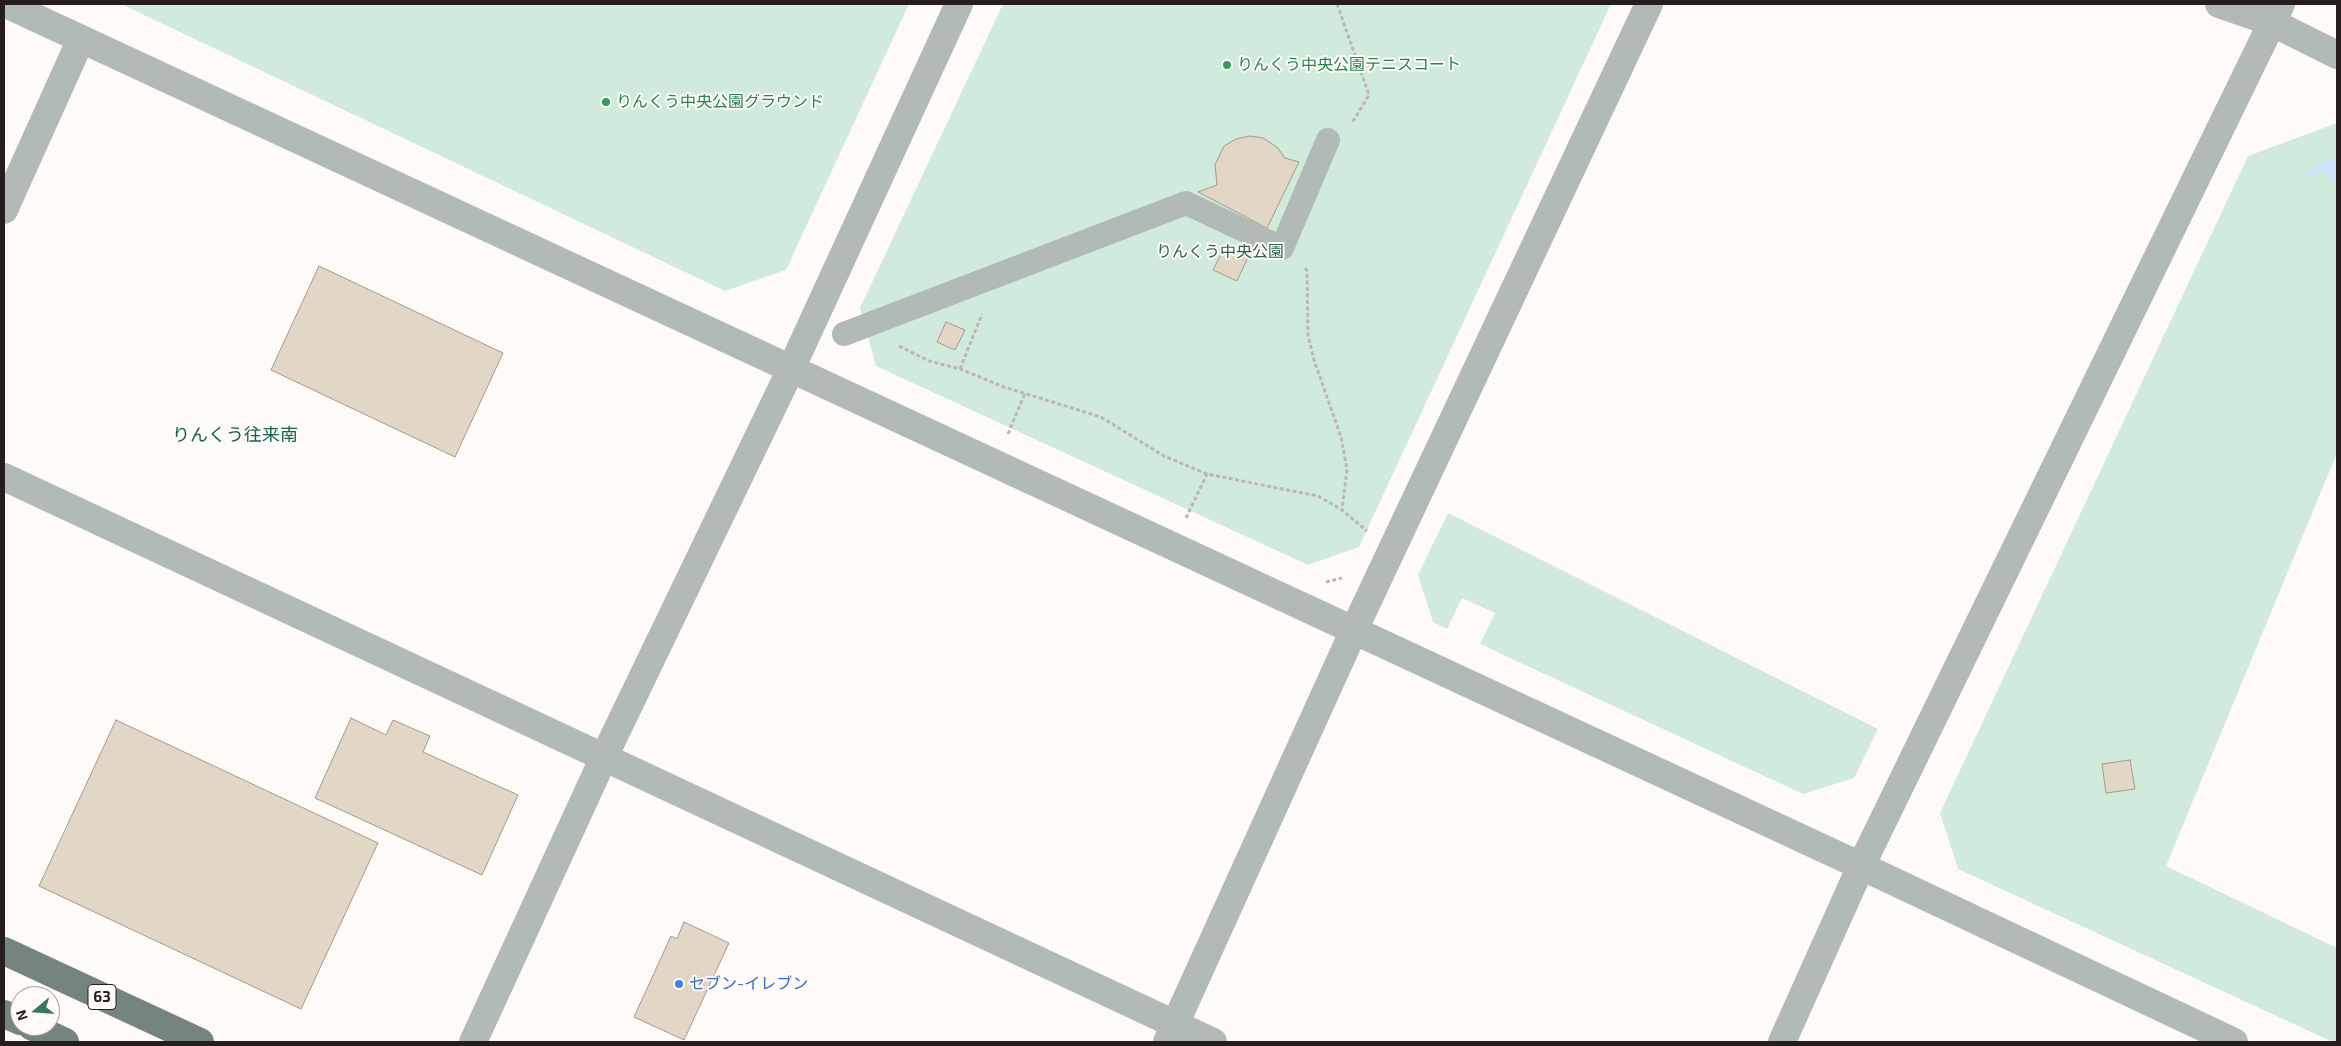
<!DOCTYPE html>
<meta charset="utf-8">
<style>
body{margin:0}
#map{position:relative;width:2341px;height:1046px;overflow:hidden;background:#fefaf8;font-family:"Exo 2",sans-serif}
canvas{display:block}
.frame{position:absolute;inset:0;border:5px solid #251e1a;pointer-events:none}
.north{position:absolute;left:10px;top:986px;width:50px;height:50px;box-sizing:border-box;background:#fefaf8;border:1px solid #a7a29f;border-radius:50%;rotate:252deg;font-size:14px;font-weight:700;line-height:20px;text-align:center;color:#251e1a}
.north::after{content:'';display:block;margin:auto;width:18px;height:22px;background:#3b7762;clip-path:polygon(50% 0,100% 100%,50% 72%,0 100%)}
</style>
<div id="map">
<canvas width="2341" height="1046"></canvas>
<div class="frame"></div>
<div class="north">N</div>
</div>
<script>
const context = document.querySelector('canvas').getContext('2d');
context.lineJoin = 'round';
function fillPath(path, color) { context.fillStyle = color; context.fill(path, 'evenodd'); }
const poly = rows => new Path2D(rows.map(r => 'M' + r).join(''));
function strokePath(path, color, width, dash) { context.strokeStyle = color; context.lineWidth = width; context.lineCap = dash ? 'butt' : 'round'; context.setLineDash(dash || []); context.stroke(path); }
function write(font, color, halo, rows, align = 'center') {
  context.font = font + ' "Exo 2","Noto Sans JP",sans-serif'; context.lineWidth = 4; context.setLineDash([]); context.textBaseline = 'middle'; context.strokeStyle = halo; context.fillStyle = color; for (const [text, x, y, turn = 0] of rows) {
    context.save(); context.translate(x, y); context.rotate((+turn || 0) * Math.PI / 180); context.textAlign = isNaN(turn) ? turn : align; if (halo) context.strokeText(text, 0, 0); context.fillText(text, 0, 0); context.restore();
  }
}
const green = poly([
 [121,4,909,4,786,270,725,291],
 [1003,4,1611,4,1359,547,1308,565,876,366,860,308],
 [2337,123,2337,453,2166,866,2337,948,2337,1042,2333,1042,1958,869,1940,813,2248,156],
 [1448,513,1878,729,1854,778,1803,794,1480,644,1495,613,1462,598,1447,629,1433,622,1418,575]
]);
const water = poly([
 [2337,157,2337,180,2334,181,2332,176,2325,171,2302,179,2311,169]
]);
const building = poly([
 [1250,136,1263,138,1277,147,1285,158,1299,162,1267,228,1198,192,1217,185,1215,165,1224,146,1236,139,1250,136],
 [1225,246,1248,257,1237,281,1213,270,1225,246],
 [319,266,503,353,455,457,271,370,319,266],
 [946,322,965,330,955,350,937,342,946,322],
 [351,718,386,735,393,720,430,736,423,752,518,795,482,875,315,798,351,718],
 [116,720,378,843,301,1009,39,886,116,720],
 [2130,760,2135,789,2106,793,2102,764,2130,760],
 [684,922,729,943,684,1040,634,1017,671,936,677,939,684,922]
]);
const path = poly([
 [1337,4,1369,95,1352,123],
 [1305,268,1307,271,1308,335,1314,360,1341,437,1347,469,1342,510],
 [899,346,929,361,960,369,1004,387,1101,417,1164,456,1207,474,1318,496,1342,510,1367,531],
 [960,369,982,314],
 [1008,434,1025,393],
 [1186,518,1207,474],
 [1326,582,1342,578]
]);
const pedestrian = poly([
 [844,334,1186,203,1282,248,1328,140]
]);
const tertiary = poly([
 [6,4,1861,866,2234,1042],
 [2219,4,2271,22,2337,55],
 [4,210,81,39],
 [4,477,1213,1042],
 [473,1042,604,757,791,369,959,4],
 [1167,1042,1354,630,1649,4],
 [1782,1042,1861,866,2281,4]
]);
const primary = poly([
 [4,951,200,1042],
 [4,1014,20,1021],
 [31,1026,65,1042]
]);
const markers = [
 [1227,65,5,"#2e9e5b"],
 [606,102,5,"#2e9e5b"],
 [679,984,5,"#3f7fe0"]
];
const shields = [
 [102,997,28]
];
const shieldNames = [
 ["63",102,997]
];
const leisureNames = [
 ["りんくう中央公園テニスコート",1237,65],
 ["りんくう中央公園グラウンド",616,102]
];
const parkNames = [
 ["りんくう中央公園",1220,252]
];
const shopNames = [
 ["セブン-イレブン",689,984]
];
const neighbourhoodNames = [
 ["りんくう往来南",235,435]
];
fillPath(green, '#d0ebdc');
fillPath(water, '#d0e2fe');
fillPath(building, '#e2d7c6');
strokePath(building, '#a49a8b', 1);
strokePath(path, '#bcb7b4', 3, [4, 2.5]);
strokePath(pedestrian, '#b1bab7', 24);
strokePath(tertiary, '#b1bab7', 28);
strokePath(primary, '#74847e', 28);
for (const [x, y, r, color] of markers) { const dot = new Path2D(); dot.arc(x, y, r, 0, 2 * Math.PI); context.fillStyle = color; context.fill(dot); strokePath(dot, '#fefaf8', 2); }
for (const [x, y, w] of shields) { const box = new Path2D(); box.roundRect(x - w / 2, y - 12.5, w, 25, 4); context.fillStyle = '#fefaf8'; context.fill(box); strokePath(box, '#251e1a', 1); }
write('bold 15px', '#251e1a', null, shieldNames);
write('16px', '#27864d', '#fefaf8', leisureNames, 'left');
write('16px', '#2c654b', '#fefaf8', parkNames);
write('16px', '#366cbe', '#fefaf8', shopNames, 'left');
write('18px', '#1a634d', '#fefaf8', neighbourhoodNames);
</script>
